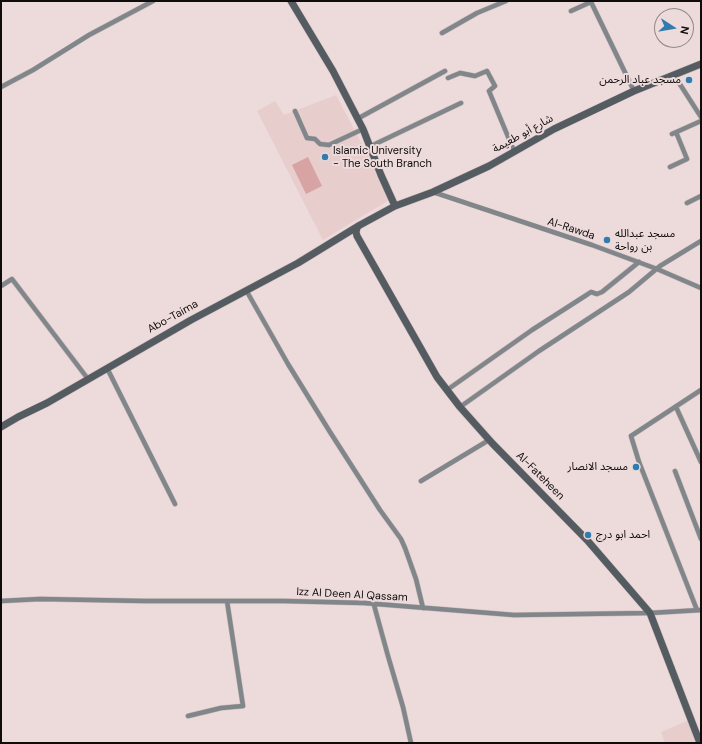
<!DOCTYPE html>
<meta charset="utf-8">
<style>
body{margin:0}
#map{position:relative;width:702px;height:744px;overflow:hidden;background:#eddbdb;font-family:"DM Sans",sans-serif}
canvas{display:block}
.frame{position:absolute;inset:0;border:2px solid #110c0c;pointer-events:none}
.north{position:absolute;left:654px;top:8px;width:40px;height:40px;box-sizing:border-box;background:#eddbdb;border:1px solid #958888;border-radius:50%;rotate:102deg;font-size:11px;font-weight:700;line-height:16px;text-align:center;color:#110c0c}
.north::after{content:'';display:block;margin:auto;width:14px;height:18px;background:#317caf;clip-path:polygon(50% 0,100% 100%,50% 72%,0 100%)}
</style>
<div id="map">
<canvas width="702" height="744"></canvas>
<div class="frame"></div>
<div class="north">N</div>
</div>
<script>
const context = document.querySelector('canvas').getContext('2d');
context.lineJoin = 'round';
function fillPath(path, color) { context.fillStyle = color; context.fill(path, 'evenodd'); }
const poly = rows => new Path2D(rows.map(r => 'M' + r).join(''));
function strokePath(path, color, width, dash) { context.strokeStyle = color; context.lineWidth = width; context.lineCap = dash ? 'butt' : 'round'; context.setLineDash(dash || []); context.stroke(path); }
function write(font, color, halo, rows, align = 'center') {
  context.font = font + ' "DM Sans","Noto Sans Arabic",sans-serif'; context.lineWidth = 4; context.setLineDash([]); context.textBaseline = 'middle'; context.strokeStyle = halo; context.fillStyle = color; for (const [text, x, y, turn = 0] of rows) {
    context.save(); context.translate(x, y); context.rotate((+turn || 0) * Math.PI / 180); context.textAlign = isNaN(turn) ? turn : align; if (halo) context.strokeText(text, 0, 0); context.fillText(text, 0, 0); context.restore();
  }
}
const built = poly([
 [336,95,391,199,323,240,257,111,275,101,284,115],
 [689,720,698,743,665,743,661,732]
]);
const green = poly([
 [308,157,322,186,306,194,292,165]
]);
const street = poly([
 [571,11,591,2,634,91],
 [442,33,477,13,506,1],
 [674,75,701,117],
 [448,78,460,73,475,76,487,71,495,86,489,91,514,151],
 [1,87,33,70,89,35,153,1],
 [295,111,307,138,315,139,320,144,329,145,363,129],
 [357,119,445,71],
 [672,134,701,121],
 [371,146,461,103],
 [670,167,687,159,676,132],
 [433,192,592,245,657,269,701,288],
 [687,203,701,196],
 [1,286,12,279,88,379],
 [246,290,288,364,330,432,380,510,401,539,405,548,416,579,423,608],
 [107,368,175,504],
 [447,390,532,330,585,296,591,292,597,294,602,292,639,262],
 [460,407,539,351,629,292,660,266,701,241],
 [676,407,701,462],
 [675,471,701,539],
 [421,481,489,440],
 [1,601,40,599,145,601,284,601,364,603,514,615,650,613,701,610],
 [374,605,388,656,403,707,411,743],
 [697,610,639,462,631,436,701,390],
 [188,716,221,708,243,706,227,601]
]);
const secondary = poly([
 [291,1,333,71,363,129,381,175,395,206],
 [357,228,356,232,357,236,437,377,460,407,492,443,587,540,650,613,700,743],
 [1,427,18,417,47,403,191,320,298,263,360,225,395,206,433,192,489,166,554,129,634,91,701,64]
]);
const markers = [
 [689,80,4,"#317caf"],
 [325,157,4,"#317caf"],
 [607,240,4,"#317caf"],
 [636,467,4,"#317caf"],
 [588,535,4,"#317caf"]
];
const poiNames = [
 ["مسجد عباد الرحمن",681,80,"right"],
 ["Islamic University",333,151],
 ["- The South Branch",333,164],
 ["مسجد عبدالله",615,234],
 ["بن رواحة",615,247],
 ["مسجد الانصار",628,467,"right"],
 ["احمد ابو درج",596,535]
];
const streetNames = [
 ["شارع أبو طعيمة",523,134,-29],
 ["Al-Rawda",571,229,18],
 ["Abo-Taima",173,317,-29],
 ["Al-Fateheen",540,476,45],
 ["Izz Al Deen Al Qassam",352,595,3]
];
fillPath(built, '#e8cdcd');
fillPath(green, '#d8a3a3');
strokePath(street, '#cababa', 5.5);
strokePath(secondary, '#cababa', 8);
strokePath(street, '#81868a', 4.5);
strokePath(secondary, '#545c62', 7);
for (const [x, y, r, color] of markers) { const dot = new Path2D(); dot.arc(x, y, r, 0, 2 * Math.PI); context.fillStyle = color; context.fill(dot); strokePath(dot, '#eddbdb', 1.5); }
write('11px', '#110c0c', '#eddbdb', poiNames, 'left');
write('11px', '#110c0c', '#eddbdb', streetNames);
</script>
